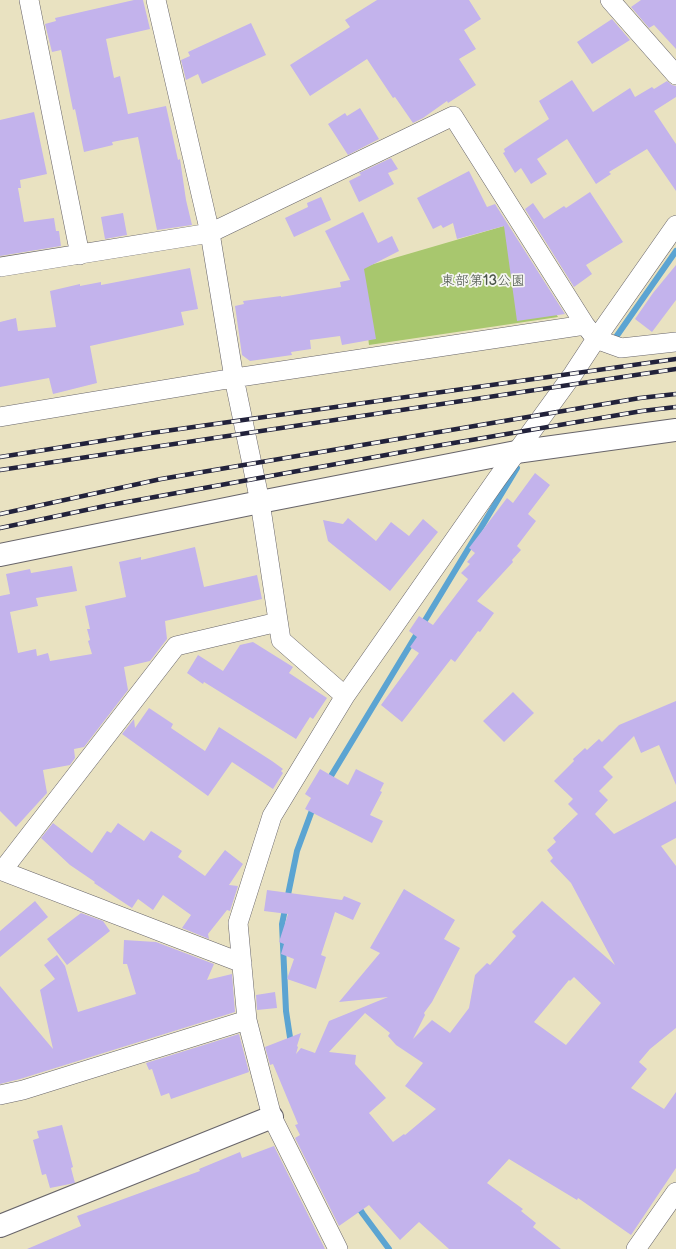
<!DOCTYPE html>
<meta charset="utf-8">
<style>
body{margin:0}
canvas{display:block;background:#e9e2c1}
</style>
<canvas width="676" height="1249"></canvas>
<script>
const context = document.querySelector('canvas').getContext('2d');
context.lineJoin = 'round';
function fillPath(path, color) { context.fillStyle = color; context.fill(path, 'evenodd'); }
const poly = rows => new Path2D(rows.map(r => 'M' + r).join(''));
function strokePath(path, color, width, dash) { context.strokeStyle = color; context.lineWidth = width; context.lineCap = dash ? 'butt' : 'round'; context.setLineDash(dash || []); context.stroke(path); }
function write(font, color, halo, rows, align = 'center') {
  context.font = font + ' "Balsamiq Sans","Klee One",sans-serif'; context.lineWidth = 3.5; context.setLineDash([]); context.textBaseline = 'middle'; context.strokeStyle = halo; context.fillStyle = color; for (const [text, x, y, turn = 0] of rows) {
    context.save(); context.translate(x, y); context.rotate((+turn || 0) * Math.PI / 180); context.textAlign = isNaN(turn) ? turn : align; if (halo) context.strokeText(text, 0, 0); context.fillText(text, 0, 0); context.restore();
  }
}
const green = poly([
 [504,226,558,317,369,345,360,268]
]);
const stream = poly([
 [616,337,676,251],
 [328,781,517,468],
 [291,1044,286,1011,282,924,297,851,314,805],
 [357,1205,363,1214,389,1249]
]);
const building = poly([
 [134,0,143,0,150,29,106,39,114,78,120,76,128,114,166,106,178,160,180,159,186,200,192,225,157,230,138,137,112,142,113,145,84,152,75,109,73,110,61,50,52,52,45,24,56,21,55,18],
 [377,0,469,0,481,19,464,30,476,49,459,59,476,85,448,103,447,101,423,118,413,123,395,97,393,98,367,59,310,96,290,65,350,27,345,20],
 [641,0,676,0,676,49,654,25,649,28,631,7],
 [612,19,630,40,592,64,577,42],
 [251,23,266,55,202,84,198,74,186,80,181,60,190,56,188,52],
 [572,80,593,112,630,88,635,97,652,87,654,89,667,81,672,85,676,86,676,97,654,111,676,144,676,191,647,149,609,172,611,174,596,184,567,139,537,159,547,174,531,184,521,168,515,173,503,153,505,152,504,149,549,119,539,101],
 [360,108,379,139,348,155,328,124,345,113,347,116],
 [34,112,47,174,20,180,21,188,18,188,24,222,54,218,56,231,59,231,61,246,0,256,0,120],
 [391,158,398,169,388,173,394,184,359,202,349,181,361,175,359,173],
 [469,171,487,207,495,204,565,314,517,321,504,226,457,239,453,223,443,228,441,225,433,229,417,198],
 [590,192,623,242,586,265,592,274,574,287,525,209,533,203,544,219,564,206,566,208],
 [321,197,331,220,294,237,285,218,308,207,307,203],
 [363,212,378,243,392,236,399,251,364,269,376,339,342,345,340,336,310,340,311,349,291,352,292,355,250,361,242,355,235,306,244,304,243,301,281,296,281,297,341,287,340,282,350,280,325,231],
 [123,213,127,235,105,239,101,217],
 [676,265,676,300,652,332,635,319,653,293],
 [190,268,198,309,181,312,184,325,90,346,97,383,53,394,49,378,0,387,0,322,16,318,18,331,56,327,50,291,80,284,80,286,101,282,101,285],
 [535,473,550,485,528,514,536,521,517,546,521,550,512,560,513,562,477,601,494,613,480,632,478,631,455,662,451,659,402,722,381,705,419,653,410,647,417,637,409,631,419,616,433,625,468,579,461,573,470,564,467,562,475,553,469,548,507,498,513,503],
 [348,518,376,541,391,522,409,536,423,519,438,532,390,591,328,541,323,520,343,524],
 [195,547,204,587,257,575,262,599,165,621,167,639,150,661,124,667,128,690,84,747,74,749,75,758,70,765,43,770,47,793,16,827,0,811,0,596,10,594,6,574,30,569,31,573,72,566,77,591,36,598,38,606,10,612,18,653,36,649,37,656,48,653,50,661,92,654,88,641,90,640,87,629,90,629,85,606,126,597,119,562,141,557,141,560],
 [253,642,293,667,289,673,327,698,313,719,310,717,296,739,204,682,203,684,187,673,198,655,223,671,240,645],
 [513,692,534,713,504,742,483,721],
 [676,701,676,785,659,745,641,753,634,736,603,767,613,777,599,791,608,800,595,814,614,834,676,801,676,838,661,846,676,866,676,1028,650,1049,639,1062,647,1069,631,1088,664,1109,676,1092,676,1168,631,1235,578,1198,577,1200,509,1159,487,1183,523,1209,521,1211,536,1223,533,1227,561,1249,449,1249,419,1222,400,1240,369,1205,339,1226,295,1138,300,1135,295,1125,298,1124,273,1064,270,1065,265,1047,301,1033,297,1046,298,1047,296,1054,301,1048,315,1053,329,1021,388,997,339,1002,380,953,370,948,404,889,455,920,444,939,460,948,432,1002,424,1013,425,1015,413,1039,432,1020,450,1033,469,1008,475,975,487,963,490,965,516,936,512,932,542,901,615,965,571,883,550,861,553,858,547,850,556,842,553,838,578,814,568,804,573,799,554,781,574,761,573,759,585,748,587,750,599,739,602,742,619,725],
 [574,977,601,1003,566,1045,534,1022,569,980,570,981],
 [365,1013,390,1033,388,1036,396,1045,423,1063,405,1086,436,1109,405,1135,404,1134,393,1142,369,1113,386,1098,355,1064,356,1055,329,1052],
 [149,708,173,724,171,728,205,751,219,727,272,761,283,769,281,771,283,773,273,789,232,762,208,796,122,734,134,719,135,728],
 [320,769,348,785,356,769,384,783,380,791,382,792,370,815,383,821,372,843,305,809,311,798,305,794],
 [53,823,92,853,107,831,111,833,118,823,144,841,151,831,182,851,178,857,205,876,225,850,243,864,229,885,238,886,230,911,227,910,208,934,209,939,182,928,191,915,163,895,153,910,138,899,132,908,94,883,95,882,70,865,41,838],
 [267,890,342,900,344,896,361,903,353,920,335,912,321,955,326,957,316,989,287,979,294,959,281,954,284,944,279,942,288,914,264,911],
 [35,901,48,917,0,957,0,931],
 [81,913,103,921,110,931,67,965,47,939],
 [124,940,156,942,214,964,207,980,232,974,235,1012,20,1079,0,1084,0,986,53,1049,40,990,55,979,44,965,57,955,65,966,78,1012,136,994,127,964,123,964],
 [275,992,277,1008,257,1010,256,995],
 [239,1034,249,1072,171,1099,169,1093,161,1096,152,1069,149,1070,146,1063],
 [62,1125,73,1167,71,1168,75,1183,50,1188,46,1174,42,1175,33,1140,39,1138,37,1131],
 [274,1146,325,1249,27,1249,81,1226,77,1216,200,1171,199,1169,240,1152,242,1158]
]);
const street = poly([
 [29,0,80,255],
 [156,0,210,233,234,378,260,502,281,640,345,696],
 [610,0,676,75],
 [0,267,210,233,453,116,585,325],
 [0,417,234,378,585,325,596,339,621,348,676,342],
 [0,870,242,963],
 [2,871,176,646,278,622],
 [0,1095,23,1090,247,1020],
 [338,1249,272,1117,247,1020,238,923,272,816,345,696,497,479,573,374,596,339,676,225],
 [636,1249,676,1192]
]);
const secondary = poly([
 [0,555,260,502,516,452,676,430],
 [0,1226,272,1117]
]);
const rail = poly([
 [0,457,151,433,676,359],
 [0,470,676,369],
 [0,514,161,479,640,398,676,394],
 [0,528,105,506,430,447,642,411,676,407]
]);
const parkNames = [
 ["東部第13公園",483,281]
];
fillPath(green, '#a8c76e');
strokePath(stream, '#5ba4d2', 6);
fillPath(building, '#c3b3ec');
strokePath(street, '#68656a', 20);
strokePath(secondary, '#68656a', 24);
strokePath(street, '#fff', 19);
strokePath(secondary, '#fff', 22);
strokePath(rail, '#22223b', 4.5);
strokePath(rail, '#f6f6f2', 3, [9]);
write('14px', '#4a544a', '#f6f6f2', parkNames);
</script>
